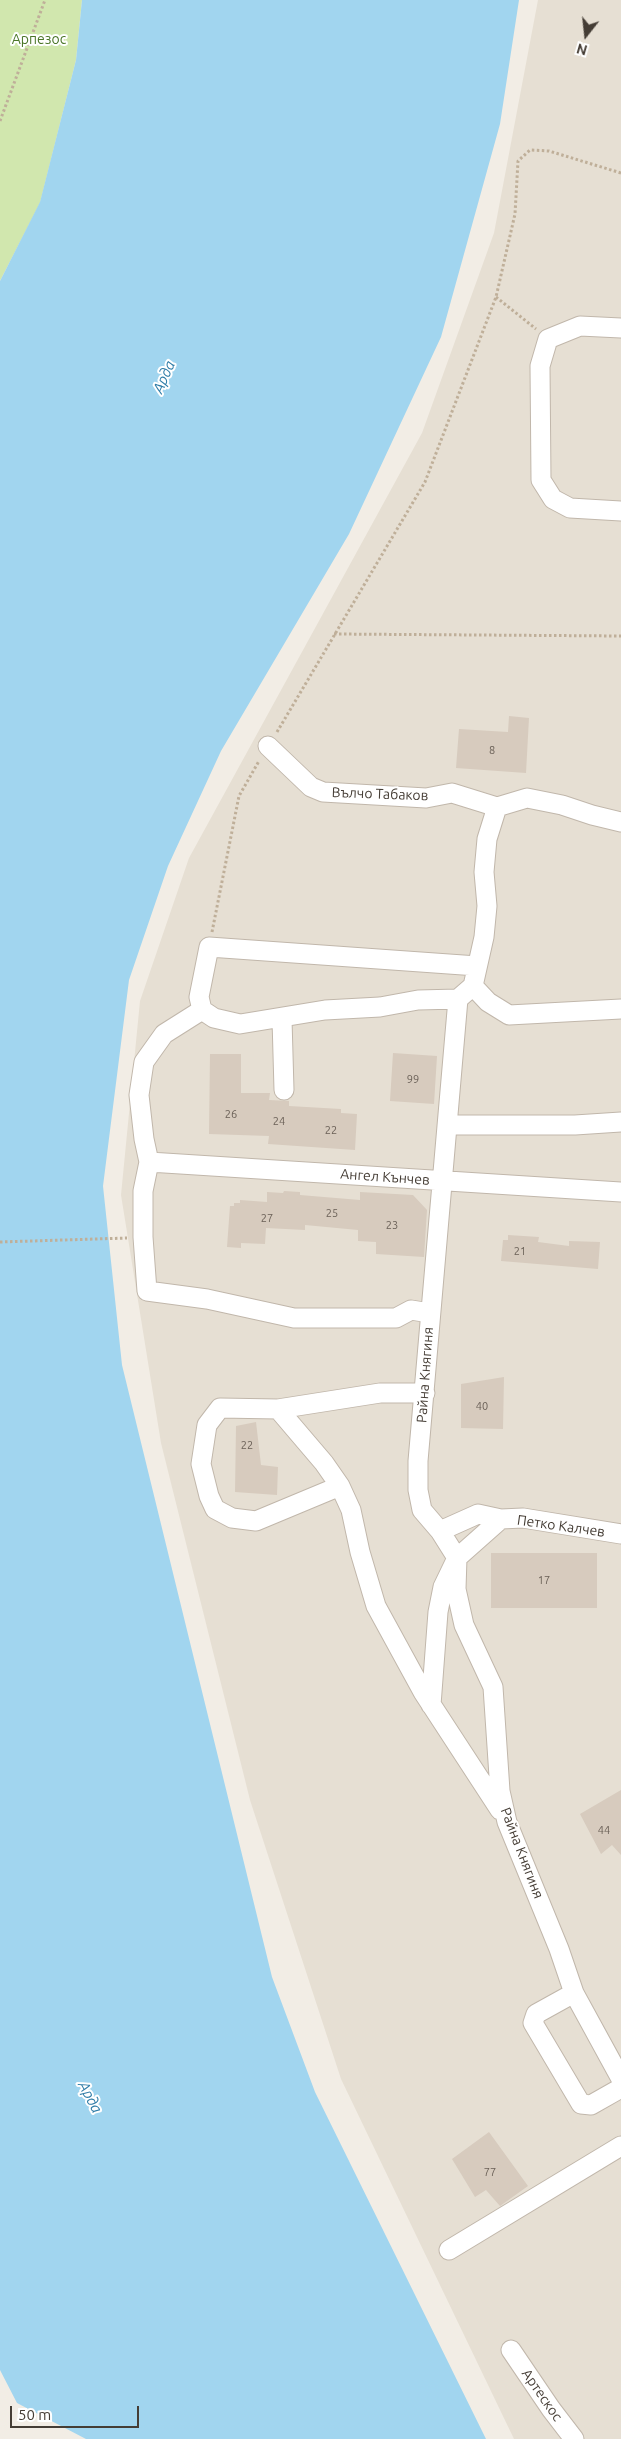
<!DOCTYPE html>
<meta charset="utf-8">
<style>
body{margin:0}
#map{position:relative;width:621px;height:2439px;overflow:hidden;background:#f2ede5;font-family:Ubuntu,sans-serif}
canvas{display:block}
.north{position:absolute;left:561px;top:10px;width:50px;height:50px;-webkit-text-stroke:4px #fff;paint-order:stroke;rotate:196deg;font-size:14px;font-weight:700;line-height:20px;text-align:center;color:#453d35}
.north::after{content:'';display:block;margin:auto;width:18px;height:22px;background:#453d35;clip-path:polygon(50% 0,100% 100%,50% 72%,0 100%)}
.scale{position:absolute;left:10px;top:2406px;width:129px;height:22px;box-sizing:border-box;border:2px solid #453d35;border-top:0;padding-left:6px;font-size:15px;line-height:18px;white-space:nowrap;color:#453d35;-webkit-text-stroke:4px #fff;paint-order:stroke}
</style>
<div id="map">
<canvas width="621" height="2439"></canvas>
<div class="north">N</div>
<div class="scale">50 m</div>
</div>
<script>
const context = document.querySelector('canvas').getContext('2d');
context.lineJoin = 'round';
function fillPath(path, color) { context.fillStyle = color; context.fill(path, 'evenodd'); }
const poly = rows => new Path2D(rows.map(r => 'M' + r).join(''));
function strokePath(path, color, width, dash) { context.strokeStyle = color; context.lineWidth = width; context.lineCap = dash ? 'butt' : 'round'; context.setLineDash(dash || []); context.stroke(path); }
function write(font, color, halo, rows, align = 'center') {
  context.font = font + ' Ubuntu,sans-serif'; context.lineWidth = 4; context.setLineDash([]); context.textBaseline = 'middle'; context.strokeStyle = halo; context.fillStyle = color; for (const [text, x, y, turn = 0] of rows) {
    context.save(); context.translate(x, y); context.rotate((+turn || 0) * Math.PI / 180); context.textAlign = isNaN(turn) ? turn : align; if (halo) context.strokeText(text, 0, 0); context.fillText(text, 0, 0); context.restore();
  }
}
const residential = poly([
 [538,0,621,0,621,2439,514,2439,341,2079,250,1800,161,1443,121,1195,140,1001,189,858,422,433,494,233]
]);
const green = poly([
 [0,0,82,0,76,60,40,203,0,281]
]);
const water = poly([
 [82,0,519,0,500,124,441,337,349,534,221,751,168,866,129,980,103,1186,122,1365,272,1977,315,2092,486,2439,86,2439,17,2403,0,2370,0,281,40,202,76,60]
]);
const building = poly([
 [509,716,529,718,526,773,456,768,459,729,508,732],
 [393,1053,437,1056,434,1104,390,1101],
 [210,1054,241,1054,241,1093,270,1093,269,1100,289,1101,289,1106,341,1109,341,1113,357,1114,355,1150,268,1144,269,1136,209,1134],
 [284,1191,300,1192,300,1195,360,1200,360,1192,413,1195,427,1210,424,1257,376,1254,376,1242,358,1241,358,1230,305,1225,305,1230,266,1228,265,1244,241,1243,241,1248,227,1247,230,1206,234,1206,234,1203,240,1203,240,1200,267,1202,267,1192,283,1193],
 [508,1235,539,1237,538,1242,569,1246,569,1241,600,1242,598,1269,501,1261,503,1240,508,1240],
 [504,1377,503,1429,461,1428,461,1384],
 [256,1422,261,1465,278,1467,277,1495,235,1492,236,1426],
 [491,1553,597,1553,597,1608,491,1608],
 [621,1790,621,1855,612,1845,601,1854,580,1814],
 [489,2132,528,2186,500,2206,486,2190,475,2197,452,2159]
]);
const path = poly([
 [0,121,45,0],
 [496,297,536,329],
 [334,634,621,636],
 [277,732,425,482,496,297,515,214,518,161,530,150,549,151,621,173],
 [212,932,239,796,259,761],
 [0,1242,127,1238]
]);
const minor = poly([
 [621,328,580,326,548,339,540,366,541,480,553,499,570,508,621,511],
 [268,746,311,787,323,792,426,798,452,793,497,807,527,798,562,805,592,815,621,822],
 [473,986,488,1002,509,1015,621,1009],
 [458,999,418,1000,380,1007,325,1010,240,1024,214,1018,202,1010,199,997,209,947,477,966],
 [202,1010,164,1034,144,1062,139,1095,144,1139,149,1162,143,1191,143,1237,147,1291,207,1299,294,1318,396,1318,411,1310,430,1313],
 [282,1019,284,1090],
 [447,1125,575,1125,621,1122],
 [149,1162,621,1192],
 [278,1409,324,1463,340,1486,351,1510,360,1552,376,1606,423,1692,500,1810],
 [340,1486,256,1521,232,1518,215,1509,209,1496,201,1464,207,1425,220,1408,278,1409,380,1393,425,1393],
 [501,1519,457,1558,456,1589,464,1625,493,1687,500,1791,507,1822,559,1949,574,1993,621,2079],
 [440,1531,478,1514,501,1519,523,1518,621,1534],
 [431,1705,438,1612,443,1587,457,1558,440,1531,422,1510,418,1490,418,1461,458,999,473,986,484,937,487,906,484,872,487,839,497,807],
 [574,1993,536,2014,533,2023,581,2104,591,2105,621,2088],
 [449,2250,621,2146],
 [511,2350,551,2409,574,2439]
]);
const numberNames = [
 ["8",492,750],
 ["99",413,1079],
 ["26",231,1114],
 ["24",279,1121],
 ["22",331,1130],
 ["25",332,1213],
 ["27",267,1218],
 ["23",392,1225],
 ["21",520,1251],
 ["40",482,1406],
 ["22",247,1445],
 ["17",544,1580],
 ["44",604,1830],
 ["77",490,2172]
];
const parkNames = [
 ["Арпезос",39,39]
];
const streetNames = [
 ["Вълчо Табаков",380,794,2],
 ["Ангел Кънчев",385,1177,4],
 ["Райна Княгиня",425,1375,-86],
 ["Петко Калчев",561,1526,8],
 ["Райна Княгиня",522,1853,69],
 ["Артескос",542,2395,55]
];
const waterNames = [
 ["Арда",164,377,-66],
 ["Арда",90,2097,62]
];
fillPath(residential, '#e6dfd3');
fillPath(green, '#d1e7ae');
fillPath(water, '#a1d5ef');
fillPath(building, '#d7cbbe');
strokePath(minor, '#c1b7ab', 21);
strokePath(path, '#bfaf99', 3, [2.5, 2.5]);
strokePath(minor, '#fff', 19);
write('11px', '#6a6057', null, numberNames);
write('14px', '#4b7629', '#fff', parkNames);
write('14px', '#453d35', '#fff', streetNames);
write('italic 15px', '#2e7ca7', '#fff', waterNames);
</script>
